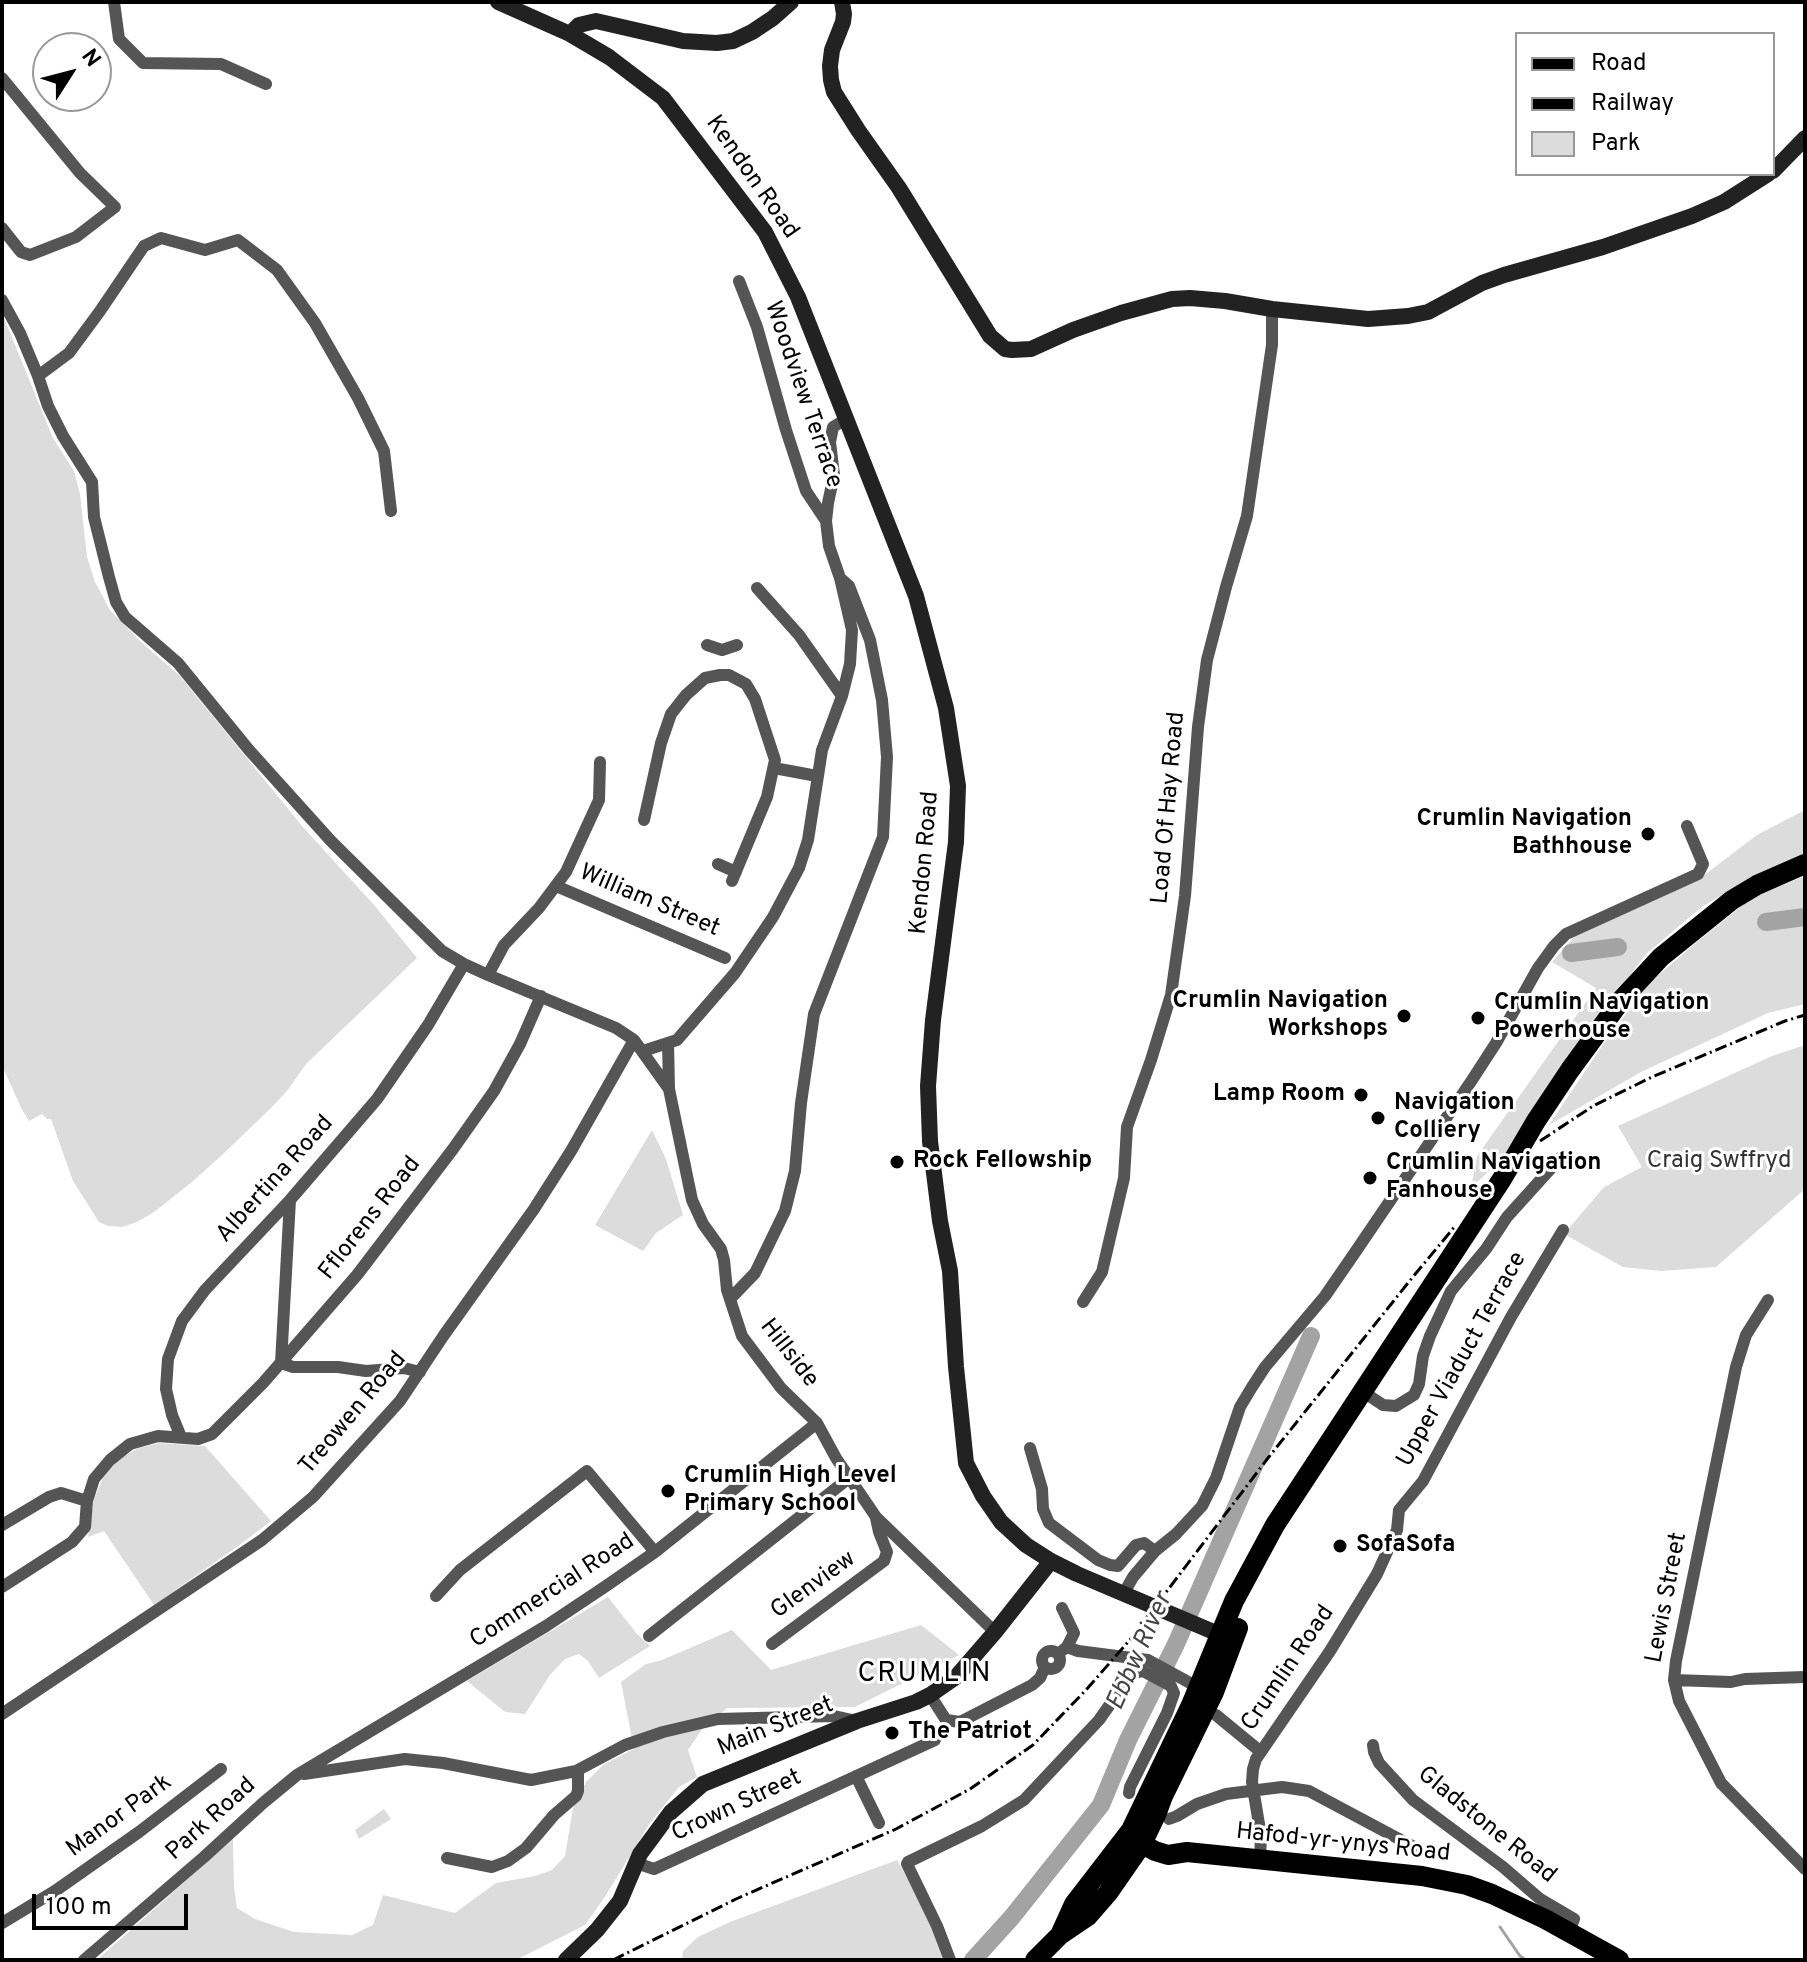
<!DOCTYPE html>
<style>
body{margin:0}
#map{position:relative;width:1807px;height:1962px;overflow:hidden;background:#fff;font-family:Overpass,sans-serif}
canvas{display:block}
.frame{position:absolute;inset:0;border:4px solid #000;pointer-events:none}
.legend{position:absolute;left:1515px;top:32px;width:260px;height:144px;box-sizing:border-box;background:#fff;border:2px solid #999;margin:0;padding:10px 14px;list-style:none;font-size:24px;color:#000}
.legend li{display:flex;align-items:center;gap:16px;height:40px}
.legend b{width:40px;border:2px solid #999}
.north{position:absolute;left:32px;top:32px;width:80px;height:80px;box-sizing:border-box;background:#fff;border:2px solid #999;border-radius:50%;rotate:54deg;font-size:22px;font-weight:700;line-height:32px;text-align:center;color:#000}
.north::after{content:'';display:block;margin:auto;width:28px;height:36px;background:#000;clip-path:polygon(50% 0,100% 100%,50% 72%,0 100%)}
.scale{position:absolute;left:32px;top:1894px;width:156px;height:36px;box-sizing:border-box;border:4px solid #000;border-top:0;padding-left:10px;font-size:24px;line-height:28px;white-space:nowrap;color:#000;-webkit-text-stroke:6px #fff;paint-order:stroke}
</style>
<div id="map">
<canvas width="1807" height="1962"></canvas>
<div class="frame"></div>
<ul class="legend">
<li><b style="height:10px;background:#000"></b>Road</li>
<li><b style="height:10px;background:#000"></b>Railway</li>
<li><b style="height:22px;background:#dcdcdc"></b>Park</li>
</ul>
<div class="north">N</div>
<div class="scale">100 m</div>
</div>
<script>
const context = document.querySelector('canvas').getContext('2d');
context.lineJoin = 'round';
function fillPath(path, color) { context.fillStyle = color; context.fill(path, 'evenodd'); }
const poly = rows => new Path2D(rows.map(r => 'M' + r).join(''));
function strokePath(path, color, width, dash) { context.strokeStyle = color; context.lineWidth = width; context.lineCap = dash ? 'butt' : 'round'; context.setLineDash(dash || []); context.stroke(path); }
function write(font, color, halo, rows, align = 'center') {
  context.font = font + ' Overpass,sans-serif'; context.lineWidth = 6; context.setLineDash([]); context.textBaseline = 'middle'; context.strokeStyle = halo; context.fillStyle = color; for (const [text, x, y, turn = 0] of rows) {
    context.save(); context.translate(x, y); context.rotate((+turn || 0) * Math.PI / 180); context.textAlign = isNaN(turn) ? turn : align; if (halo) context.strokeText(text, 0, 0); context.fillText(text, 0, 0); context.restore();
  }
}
const green = poly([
 [2,313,53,438,74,471,80,494,87,557,95,582,110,610,140,641,180,676,302,826,374,905,417,958,306,1064,287,1091,271,1108,222,1155,192,1182,154,1212,137,1222,122,1227,108,1226,99,1222,73,1181,51,1119,47,1119,42,1114,29,1121,22,1110,2,1065],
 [1805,810,1805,854,1764,872,1703,906,1647,953,1594,1023,1506,1155,1471,1188,1477,1156,1596,988,1552,962,1574,937,1703,876,1757,835],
 [1805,876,1805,1004,1768,1013,1641,1072,1549,1125,1602,1046,1648,984,1698,941,1752,898],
 [1805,1045,1805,1189,1716,1267,1661,1271,1623,1267,1564,1234,1604,1187,1642,1167,1618,1126,1772,1056],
 [652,1130,666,1159,683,1215,656,1233,643,1251,595,1225],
 [159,1443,205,1446,271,1521,241,1544,154,1605,104,1531,88,1537,94,1499,103,1478,119,1459,139,1448],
 [608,1597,637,1634,650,1646,599,1678,588,1661,579,1654,565,1659,550,1675,525,1714,505,1712,467,1681],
 [921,1625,959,1655,855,1707,727,1708,703,1728,688,1750,697,1777,679,1787,650,1823,606,1895,585,1925,516,1960,97,1960,233,1839,234,1887,237,1908,255,1919,294,1932,352,1935,373,1925,383,1895,455,1913,496,1883,535,1876,552,1870,565,1856,573,1808,586,1782,604,1764,634,1749,621,1682,646,1664,662,1660,732,1630,771,1670],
 [384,1809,391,1819,359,1839,355,1830],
 [897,1860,947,1950,946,1960,682,1960,683,1951,698,1937,730,1922]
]);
const stream = poly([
 [1500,1927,1520,1956,1526,1960]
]);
const river = poly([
 [1766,922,1805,917],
 [1571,953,1618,947],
 [973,1960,1012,1917,1101,1805,1128,1740,1176,1644,1311,1336]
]);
const street = poly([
 [114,2,119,39,143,63,221,64,266,84],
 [2,78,80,173,115,207,76,237,30,255,21,252,2,228],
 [739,281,757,327,786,430,806,491,826,521],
 [2,300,20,333,38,376,48,406,63,436,92,482,94,517,109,577,116,602,125,617,178,663,249,750,331,841,442,951,464,964,488,975,616,1028,634,1040,669,1089,692,1200,703,1224,721,1249,724,1260,727,1290,742,1336,781,1388,817,1423,836,1458,876,1517,995,1632],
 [38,376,69,353,100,311,144,246,161,238,205,250,238,240,277,270,315,323,358,398,384,451,391,511],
 [757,588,799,635,842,696],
 [707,645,722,650,737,645],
 [774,768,817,776],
 [644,820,661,743,671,714,686,695,705,678,720,675,729,675,746,684,755,699,775,760,767,797,732,881],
 [718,864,736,872],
 [556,886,725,958],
 [488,975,504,945,539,908,566,872,599,800,600,762],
 [668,1043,669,1089],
 [643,1051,677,1040,735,973,773,917,799,868,808,840,822,750,842,696,850,664,852,630,840,578,829,546,826,521,828,503,834,475,830,442,833,427,846,419],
 [290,1200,281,1363,293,1367,338,1367,366,1371,404,1368,420,1372],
 [730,1299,755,1273,785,1211,795,1171,801,1103,814,1014,883,837,887,757,882,700,870,640,849,586,840,578],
 [1768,1300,1746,1335,1736,1367,1676,1661,1674,1680,1679,1701,1721,1783,1805,1869],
 [1083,1302,1102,1272,1124,1178,1127,1127,1151,1060,1171,995,1185,896,1198,727,1207,660,1226,587,1247,516,1272,345,1272,309],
 [1362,1391,1383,1405,1396,1406,1414,1395,1419,1384,1423,1356,1430,1336,1451,1291,1486,1249,1507,1217,1563,1155],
 [181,1437,172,1415,166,1389,168,1359,182,1321,205,1290,290,1200,377,1099,428,1025,464,964],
 [1030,1448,1042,1489,1043,1509,1049,1523,1098,1560,1110,1565,1118,1566,1136,1545,1144,1543,1155,1551],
 [2,1525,49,1497,61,1493,87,1501],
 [2,1587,72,1542,78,1535,85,1527,87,1501,94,1479,110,1460,130,1444,158,1436,198,1439,212,1434,263,1383,357,1275,453,1149,494,1091,520,1044,541,996],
 [1124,1593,1133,1577,1155,1551,1176,1534,1202,1506,1216,1478,1240,1407,1252,1387,1265,1367,1325,1296,1356,1251,1472,1080,1496,1043,1538,968,1554,946,1566,934,1698,874,1703,864,1687,826],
 [436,1596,460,1570,587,1471,655,1552],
 [1062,1608,1074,1633,1067,1647,1063,1650],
 [649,1636,849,1478],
 [772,1644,884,1561,887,1552,879,1532,876,1518],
 [1067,1647,1078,1651,1148,1660,1192,1684],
 '1042 1660a9 9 0 1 1 18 0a9 9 0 1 1-18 0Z',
 [1674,1680,1731,1682,1745,1679,1805,1677],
 [930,1695,946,1720,960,1722,1032,1685,1040,1678,1045,1667],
 [2,1714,262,1540,313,1497,400,1401,444,1335,534,1209,571,1151,634,1040],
 [1216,1715,1261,1752],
 [1373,1745,1374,1752,1379,1763,1413,1800,1503,1867,1540,1899,1574,1919,1569,1932],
 [304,1774,405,1759,443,1763,531,1780,576,1771,625,1745,663,1732,718,1719,834,1716,857,1721],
 [856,1776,879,1823],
 [1169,1819,1177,1816,1197,1804,1226,1794,1282,1787,1309,1791,1414,1847],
 [447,1858,492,1867,508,1861,526,1848,554,1815,576,1796,578,1791,578,1770],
 [1260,1861,1261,1836,1252,1782,1253,1769,1256,1759,1330,1651,1377,1574,1397,1530,1399,1510,1423,1481,1511,1317,1563,1230],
 [636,1863,654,1869,935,1740],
 [2,1923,55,1891,139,1832,221,1769],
 [84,1960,204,1857,263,1803,297,1775,546,1626,606,1586,655,1552,817,1423],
 [950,1960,937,1926,907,1864,908,1862,982,1826,1024,1800,1099,1720,1111,1703,1122,1679,1128,1674,1143,1671,1171,1686,1174,1693,1167,1713,1130,1787,1129,1793]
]);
const secondary = poly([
 [498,2,570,34,609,57,663,98,765,232,798,297,916,596,946,708,958,786,956,842,933,1020,928,1086,930,1141,940,1221,950,1271,956,1367,966,1463,983,1496,1001,1522,1026,1545,1051,1561,1077,1574,1228,1638],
 [842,2,844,14,843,22,832,50,830,66,831,80,834,92,858,130,899,188,990,336,1005,349,1012,350,1031,349,1073,330,1121,313,1172,299,1190,298,1225,301,1272,309,1368,319,1408,316,1428,312,1482,283,1504,275,1603,247,1692,216,1724,202,1768,174],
 [570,34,579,25,596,21,683,41,717,43,733,41,752,32,773,18,791,2],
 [1773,171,1805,138],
 [566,1960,597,1930,620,1901,640,1854,671,1812,703,1784,857,1721,916,1702,930,1695,956,1677,995,1632,1051,1561]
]);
const primary = poly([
 [1131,1830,1142,1844,1155,1851,1168,1855,1187,1852,1422,1876,1467,1885,1492,1894,1545,1919,1619,1960],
 [1060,1935,1074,1904,1131,1830,1191,1705,1234,1601,1275,1525,1502,1179,1536,1121,1570,1070,1622,999,1661,957,1732,900,1757,885,1805,864],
 [1035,1960,1060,1935,1088,1916,1108,1893,1142,1844,1156,1815,1163,1796,1214,1692,1238,1628]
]);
const rail = poly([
 [1540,1141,1593,1106,1652,1077,1785,1021,1805,1015],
 [613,1960,736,1899,896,1829,970,1789,1033,1745,1085,1691,1129,1641,1268,1458,1412,1278,1456,1225]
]);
const markers = [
 [1648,834,8,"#000"],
 [1404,1016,8,"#000"],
 [1478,1018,8,"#000"],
 [1361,1095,8,"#000"],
 [1378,1118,8,"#000"],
 [897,1162,8,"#000"],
 [1370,1178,8,"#000"],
 [668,1491,8,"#000"],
 [1340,1546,8,"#000"],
 [892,1733,8,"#000"]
];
const streetNames = [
 ["Kendon Road",751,178,55],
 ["Woodview Terrace",802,395,71],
 ["Load Of Hay Road",1170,808,-85],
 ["Kendon Road",926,863,-85],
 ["William Street",649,902,23],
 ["Albertina Road",276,1180,-48],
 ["Fflorens Road",371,1219,-52],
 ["Hillside",788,1354,52],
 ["Upper Viaduct Terrace",1463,1360,-61],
 ["Treowen Road",354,1414,-50],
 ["Glenview",814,1586,-36],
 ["Commercial Road",553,1592,-33],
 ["Lewis Street",1668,1598,-79],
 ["Crumlin Road",1289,1669,-56],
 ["Main Street",776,1728,-22],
 ["Crown Street",737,1807,-25],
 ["Manor Park",120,1817,-36],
 ["Park Road",212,1820,-42],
 ["Gladstone Road",1486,1826,39],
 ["Hafod-yr-ynys Road",1343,1844,6]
];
const poiNames = [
 ["Crumlin Navigation",1632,820,"right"],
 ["Bathhouse",1632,848,"right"],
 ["Crumlin Navigation",1388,1002,"right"],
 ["Workshops",1388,1030,"right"],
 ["Crumlin Navigation",1494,1004],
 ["Powerhouse",1494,1032],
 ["Lamp Room",1345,1095,"right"],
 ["Navigation",1394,1104],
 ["Colliery",1394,1132],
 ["Rock Fellowship",913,1162],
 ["Crumlin Navigation",1386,1164],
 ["Fanhouse",1386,1192],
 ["Crumlin High Level",684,1477],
 ["Primary School",684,1505],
 ["SofaSofa",1356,1546],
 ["The Patriot",908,1733]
];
const parkNames = [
 ["Craig Swffryd",1719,1162]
];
const waterNames = [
 ["Ebbw River",1141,1652,-66]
];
const quarterNames = [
 ["CRUMLIN",925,1675]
];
fillPath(green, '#dcdcdc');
strokePath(stream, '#a3a3a3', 3);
strokePath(river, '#a3a3a3', 18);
strokePath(street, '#555', 12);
strokePath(secondary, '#222', 16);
strokePath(primary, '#000', 20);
strokePath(rail, '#000', 3, [12, 4, 2, 4]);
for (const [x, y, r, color] of markers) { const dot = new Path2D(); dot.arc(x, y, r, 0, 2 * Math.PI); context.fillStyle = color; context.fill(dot); strokePath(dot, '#fff', 3); }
write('24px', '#000', '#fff', streetNames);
write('bold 24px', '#000', '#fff', poiNames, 'left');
write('24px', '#333', '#fff', parkNames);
write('italic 26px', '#444', '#fff', waterNames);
context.letterSpacing = '2px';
write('28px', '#000', '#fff', quarterNames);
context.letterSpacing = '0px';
</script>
